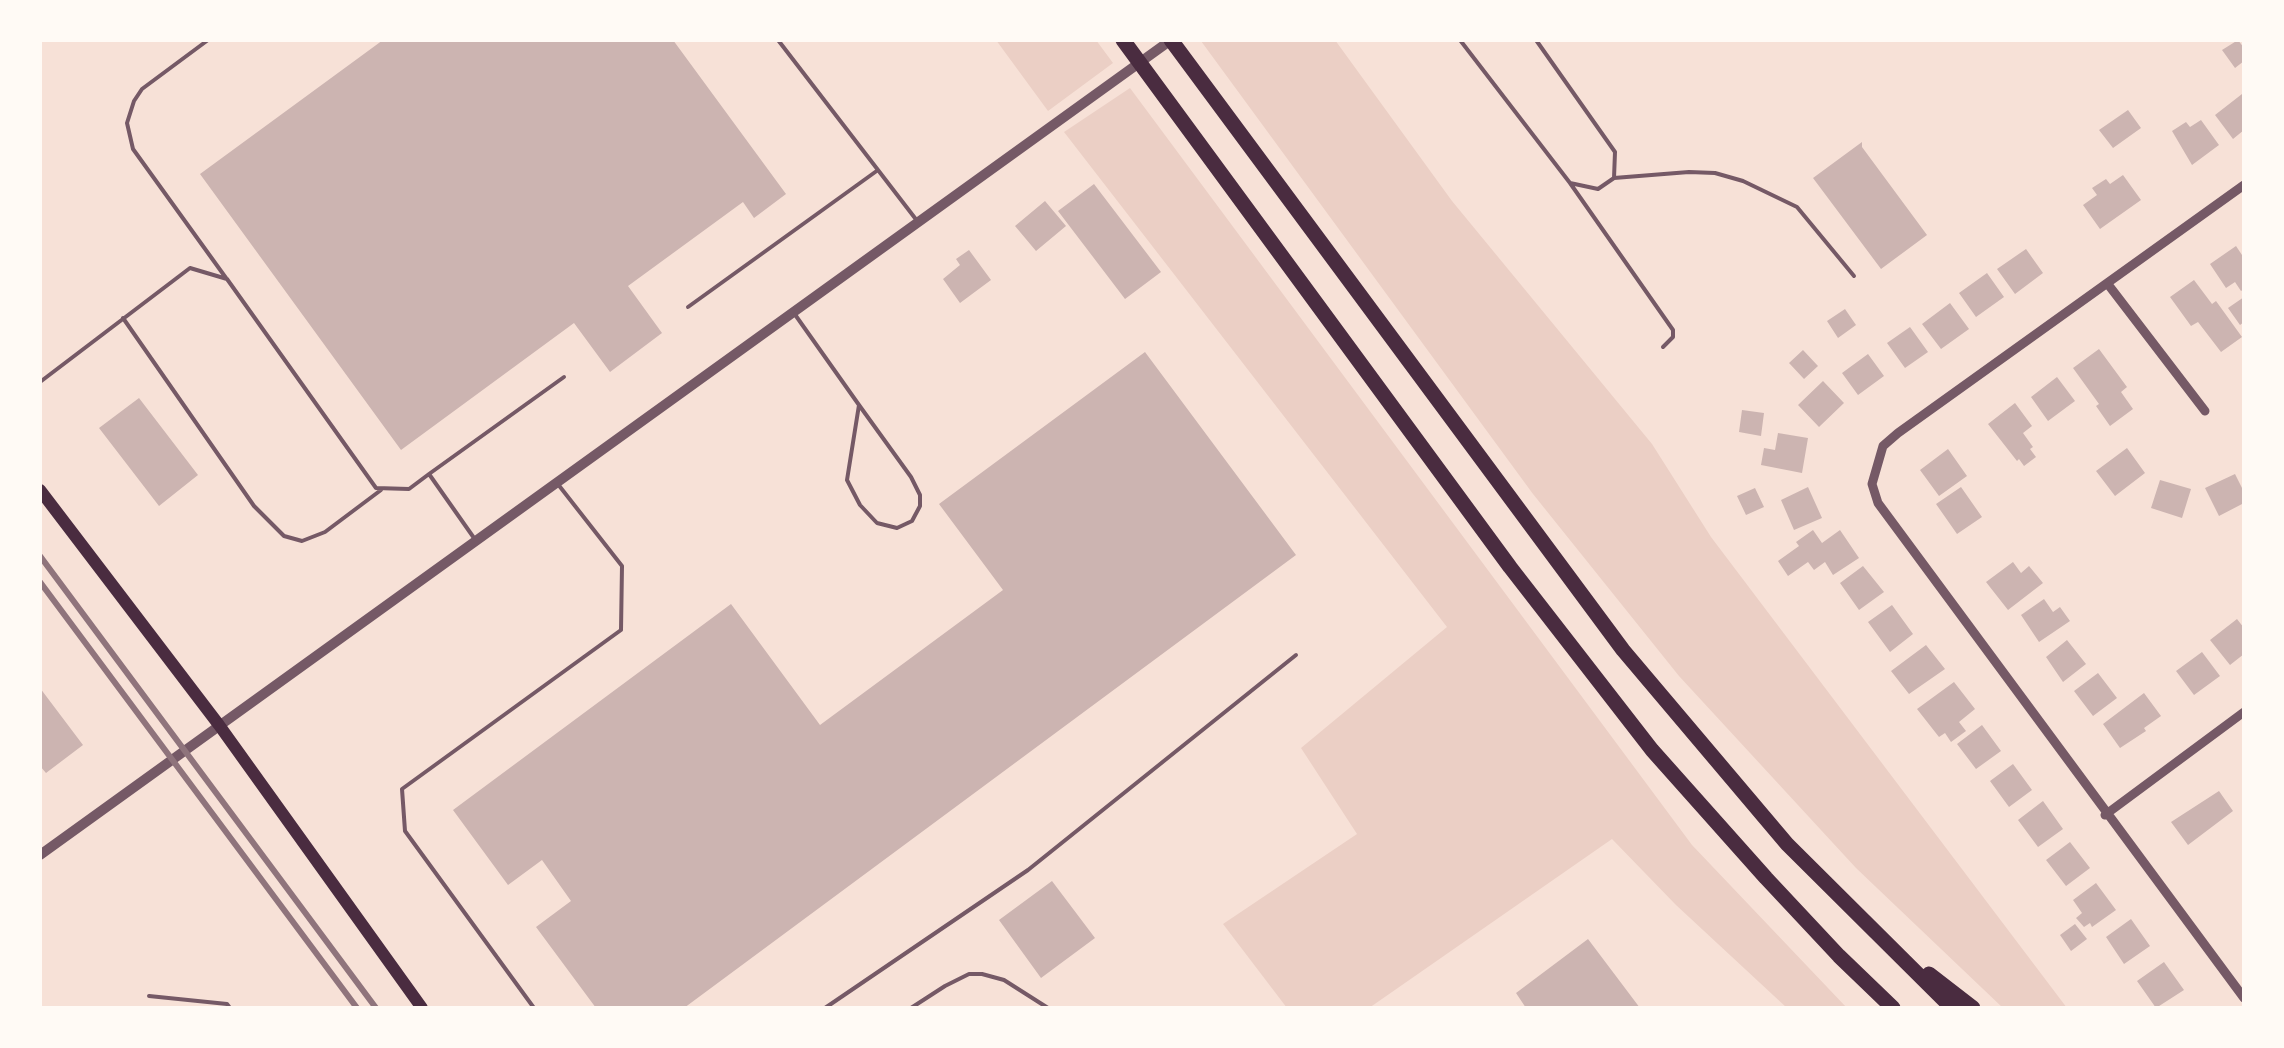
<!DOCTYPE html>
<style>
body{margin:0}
#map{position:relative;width:2284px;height:1048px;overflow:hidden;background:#f7e1d7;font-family:Mulish,sans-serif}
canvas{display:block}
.frame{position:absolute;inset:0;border:42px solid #fffaf5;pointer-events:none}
</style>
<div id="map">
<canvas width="2284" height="1048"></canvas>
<div class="frame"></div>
</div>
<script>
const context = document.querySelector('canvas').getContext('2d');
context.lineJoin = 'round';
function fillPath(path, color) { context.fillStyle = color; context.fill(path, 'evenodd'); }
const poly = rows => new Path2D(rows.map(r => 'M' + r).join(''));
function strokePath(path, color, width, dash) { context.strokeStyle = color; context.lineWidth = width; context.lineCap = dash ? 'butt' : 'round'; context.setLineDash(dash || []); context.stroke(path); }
const green = poly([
 [996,40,1096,40,1113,63,1048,111],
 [1335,40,1452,201,1652,444,1711,537,2067,1008,2003,1008,1856,868,1679,676,1533,494,1201,41],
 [1130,88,1692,845,1847,1008,1787,1008,1676,905,1612,839,1369,1008,1287,1008,1223,924,1357,834,1301,748,1447,627,1064,132]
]);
const building = poly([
 [383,40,673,40,786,194,754,218,743,202,628,286,662,333,610,372,574,323,401,450,200,174],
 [2238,40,2244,48,2244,61,2235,68,2222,50],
 [2242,94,2244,130,2233,139,2215,115],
 [2128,110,2141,128,2113,148,2099,130],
 [2201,120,2219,145,2192,165,2172,131,2186,122,2190,127],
 [1862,142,1862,147,1927,235,1881,269,1813,178],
 [2123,175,2141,200,2100,229,2083,205,2097,195,2092,188,2106,179,2110,184],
 [1094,184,1161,272,1125,299,1058,211],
 [1045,201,1066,226,1036,251,1015,226],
 [2236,246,2244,258,2244,289,2241,291,2235,282,2226,288,2210,264],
 [2026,249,2043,273,2015,294,1997,269],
 [969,250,991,280,960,303,943,279,960,265,956,259],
 [1987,273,2004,297,1976,317,1959,293],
 [2194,280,2212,304,2216,301,2242,337,2221,352,2198,322,2191,326,2170,297],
 [2244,297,2244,322,2240,325,2228,308],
 [1950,303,1969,329,1941,349,1922,324],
 [1845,309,1856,325,1838,338,1827,321],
 [1910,327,1928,352,1905,368,1887,343],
 [2099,349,2127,387,2121,392,2133,409,2110,426,2096,406,2099,404,2073,368],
 [1803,350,1818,366,1804,379,1789,363],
 [1145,352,1296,555,684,1008,596,1008,536,927,571,901,542,860,508,885,453,810,731,604,820,725,1003,590,939,504],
 [1868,354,1884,376,1858,395,1842,373],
 [2057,377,2075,401,2048,421,2031,397],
 [1823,381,1844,403,1819,427,1798,405],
 [139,398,198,475,159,506,99,428],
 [2015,403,2032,426,2023,433,2033,447,2030,449,2036,457,2024,466,2019,459,2017,461,1988,424],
 [1742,410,1764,413,1761,436,1739,432],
 [1778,433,1808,438,1802,473,1761,465,1764,448,1775,450],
 [2127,448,2145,473,2115,496,2096,471],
 [1948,449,1967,476,1939,496,1920,470],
 [2235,474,2244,492,2244,503,2219,516,2205,488],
 [2160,480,2191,489,2182,518,2151,508],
 [1808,487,1822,518,1794,530,1781,500],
 [1961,487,1982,517,1957,534,1936,504],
 [1755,488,1764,507,1746,515,1737,496],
 [1813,530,1822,543,1840,530,1859,558,1833,575,1825,562,1814,570,1808,562,1788,576,1778,561,1799,546,1796,542],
 [2013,562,2021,573,2029,566,2043,583,2008,610,1986,582],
 [1863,566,1884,592,1859,610,1840,583],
 [2044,599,2053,612,2060,607,2070,621,2039,642,2021,615],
 [1892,605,1913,634,1890,652,1868,622],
 [2237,619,2244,628,2244,654,2230,665,2210,640],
 [2067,640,2086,664,2063,682,2046,657],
 [1926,645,1945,669,1909,694,1891,671],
 [2202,652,2220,676,2194,695,2176,671],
 [2098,673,2117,698,2093,716,2074,691],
 [1954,682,1975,709,1959,722,1966,731,1951,742,1945,733,1939,737,1917,709],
 [40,688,83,745,46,773,40,766],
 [2144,693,2161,716,2144,728,2146,731,2120,748,2103,724],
 [1982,725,2001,751,1976,769,1957,744],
 [2013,764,2032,790,2009,807,1990,781],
 [2219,791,2233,811,2188,845,2171,822],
 [2043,801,2063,829,2038,847,2018,820],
 [2070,842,2090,868,2066,886,2046,860],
 [1052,881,1095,938,1041,978,999,920],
 [2096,883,2116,910,2092,927,2090,923,2084,927,2076,918,2082,913,2073,900],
 [2131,919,2150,946,2124,964,2106,937],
 [2075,924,2087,939,2071,951,2060,935],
 [1588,939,1640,1008,1526,1008,1516,993],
 [2164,962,2184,990,2156,1008,2137,981]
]);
const service = poly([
 [208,40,142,89,134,101,127,123,133,149,226,278],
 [778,40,918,222],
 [1460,40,1570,183,1598,189,1614,178,1615,152,1536,40],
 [1614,178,1689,172,1715,173,1743,181,1797,207,1854,276],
 [1570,183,1673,330,1673,337,1663,347],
 [688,307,878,170],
 [796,316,859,405,911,477,920,495,920,506,912,521,897,528,877,523,860,505,847,480,859,405],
 [123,318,254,506,284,536,302,541,325,532,381,490],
 [40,382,190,268,227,279,376,488,409,489,429,474,474,538],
 [429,474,564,377],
 [149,996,227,1004,230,1008],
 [534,1008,405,831,402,789,621,630,622,566,557,483],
 [825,1008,1028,870,1296,655],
 [911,1008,945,986,969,974,982,974,1004,980,1048,1008]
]);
const minor = poly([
 [2244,185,1898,433,1883,446,1872,484,1878,503,2244,998],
 [2107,283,2205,411],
 [2105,815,2244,712]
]);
const tertiary = poly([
 [40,855,1171,40]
]);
const secondary = poly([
 [40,490,219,725,422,1008]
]);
const motorway = poly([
 [1123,40,1510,567,1652,750,1766,878,1839,956,1893,1008],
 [1171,40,1623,650,1787,844,1952,1008],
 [1929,974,1973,1008]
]);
const rail = poly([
 [40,556,376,1008],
 [40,582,357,1008]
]);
fillPath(green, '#ebcfc5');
fillPath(building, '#ccb4b1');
strokePath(service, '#755966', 4);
strokePath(minor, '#755966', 9);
strokePath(tertiary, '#755966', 10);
strokePath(secondary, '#4a2c40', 12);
strokePath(motorway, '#4a2c40', 15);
strokePath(rail, '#8f747c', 6);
</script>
